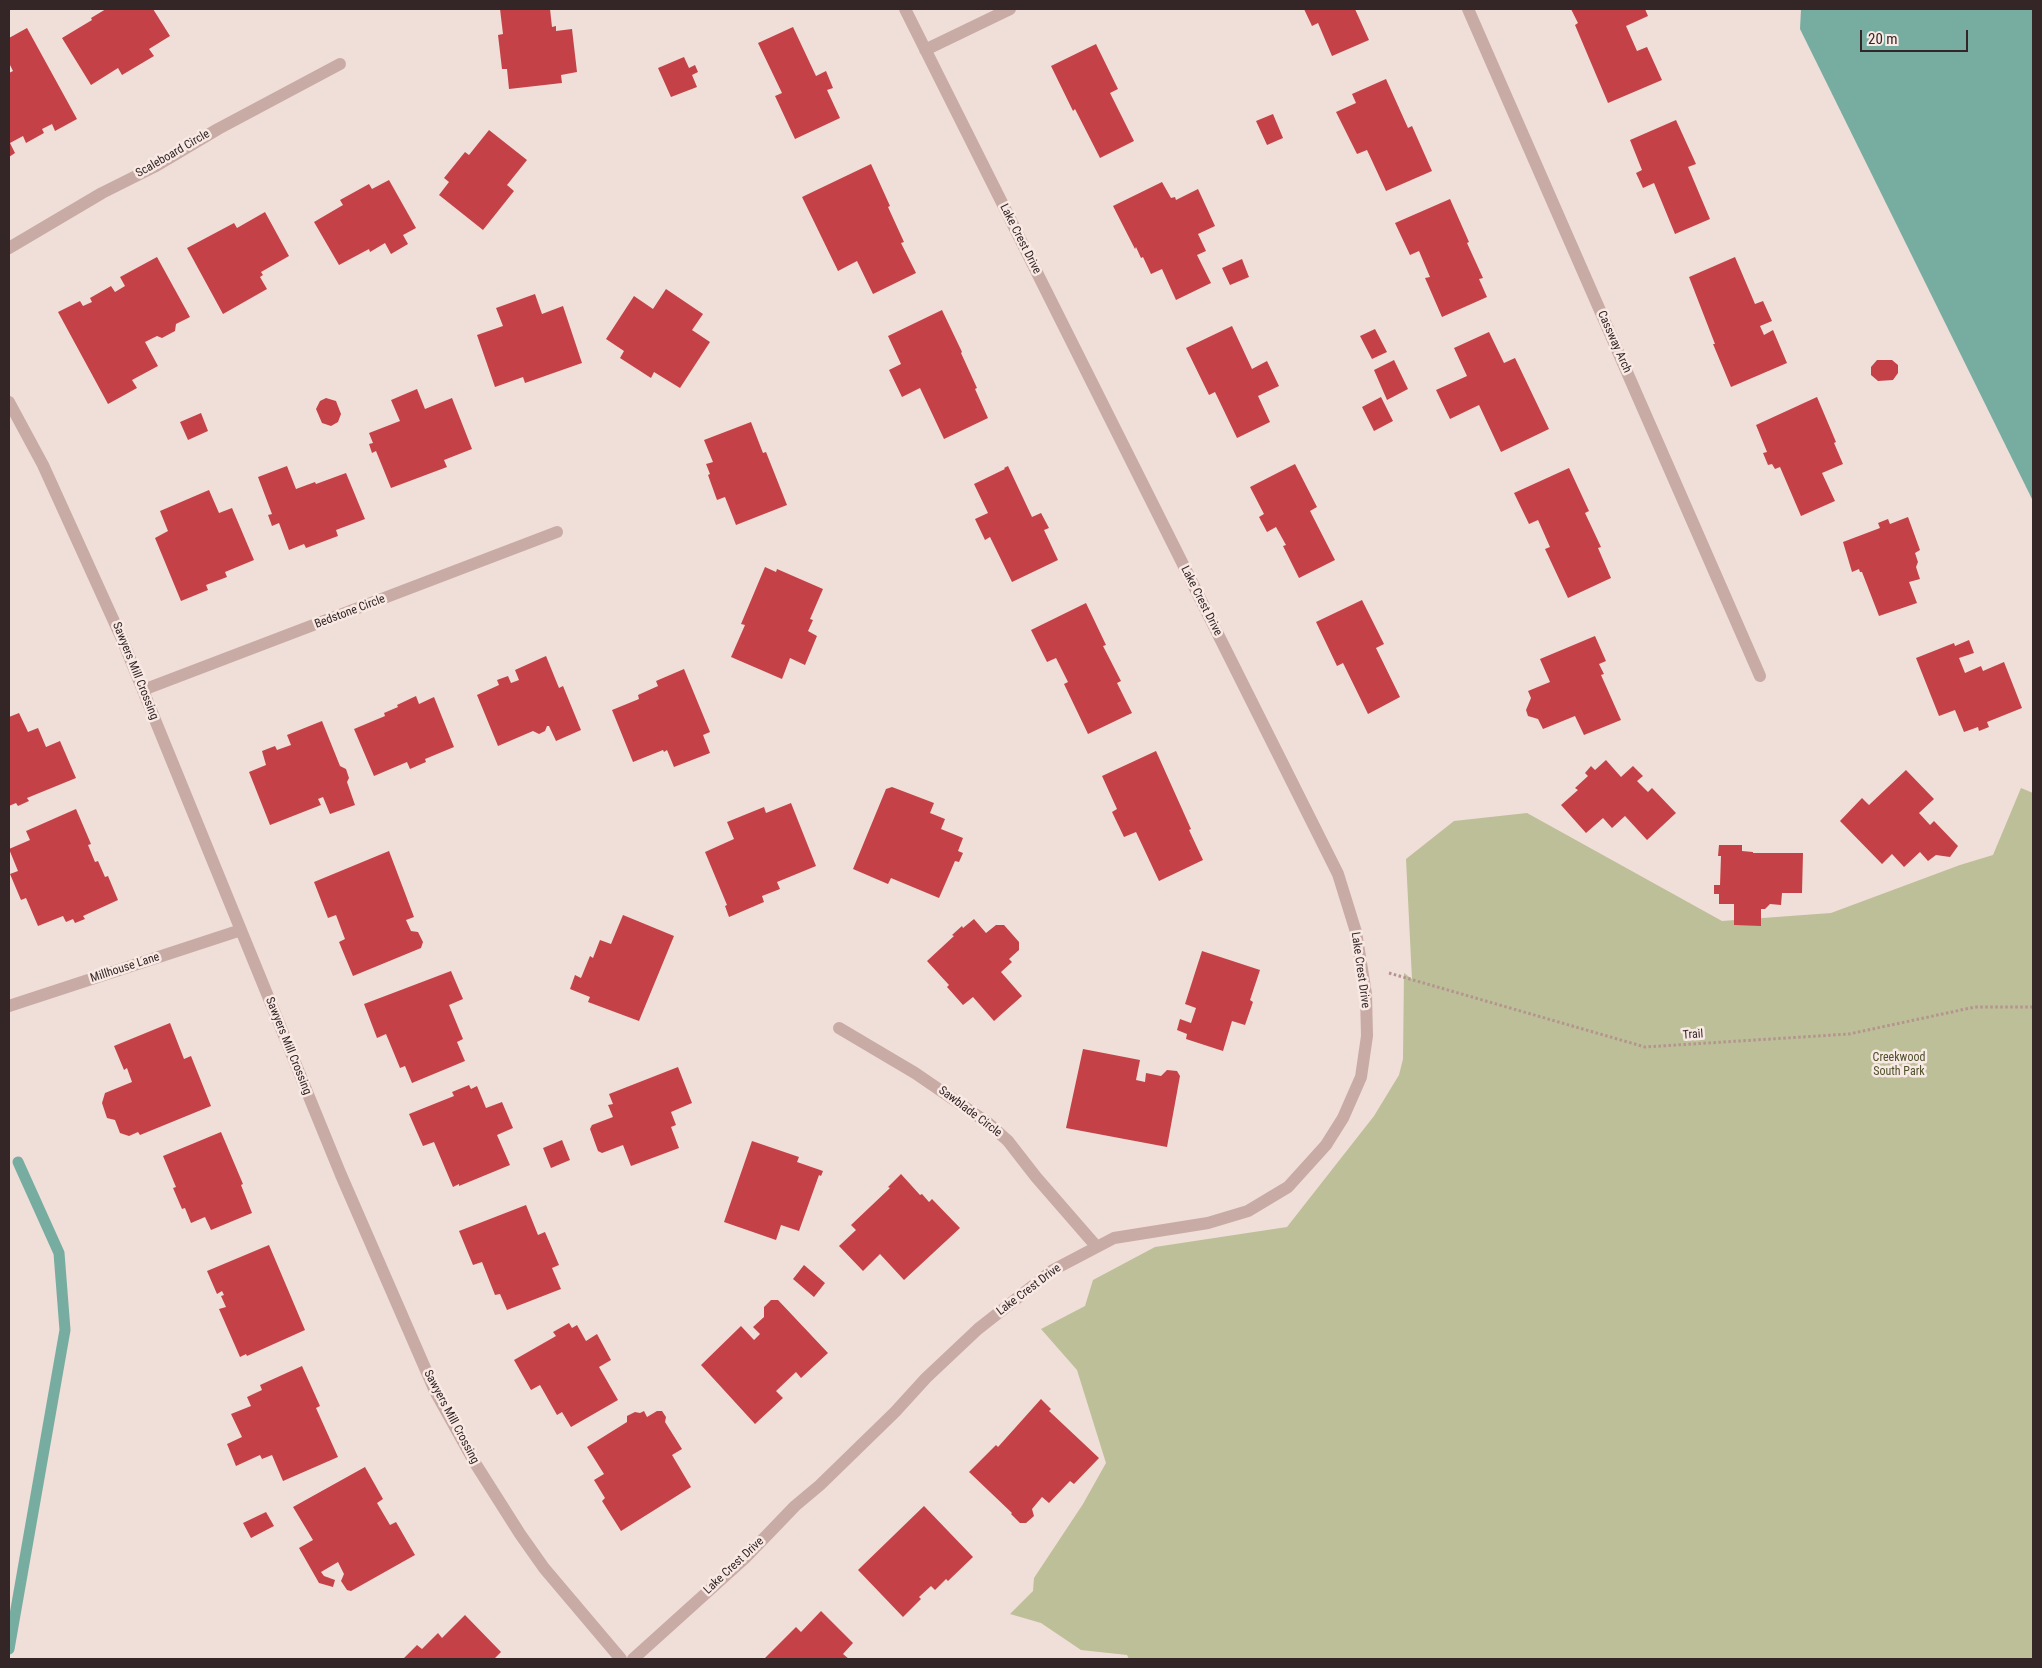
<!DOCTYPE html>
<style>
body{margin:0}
#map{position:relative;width:2042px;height:1668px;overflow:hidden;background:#f0ded8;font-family:"Roboto Condensed",sans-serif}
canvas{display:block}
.frame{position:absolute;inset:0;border:10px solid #342626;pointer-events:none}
.scale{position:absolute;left:1860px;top:30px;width:108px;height:22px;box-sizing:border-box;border:2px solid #342626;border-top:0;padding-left:6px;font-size:15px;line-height:18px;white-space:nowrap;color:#342626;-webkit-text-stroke:4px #f8e9e4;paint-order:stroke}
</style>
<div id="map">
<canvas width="2042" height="1668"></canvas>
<div class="frame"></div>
<div class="scale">20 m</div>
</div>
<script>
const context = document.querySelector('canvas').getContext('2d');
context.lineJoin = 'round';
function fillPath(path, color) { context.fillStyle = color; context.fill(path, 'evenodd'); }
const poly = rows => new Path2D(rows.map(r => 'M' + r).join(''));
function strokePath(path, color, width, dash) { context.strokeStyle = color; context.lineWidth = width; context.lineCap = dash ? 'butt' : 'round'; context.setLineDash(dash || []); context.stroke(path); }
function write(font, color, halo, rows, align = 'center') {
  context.font = font + ' "Roboto Condensed",sans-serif'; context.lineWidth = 5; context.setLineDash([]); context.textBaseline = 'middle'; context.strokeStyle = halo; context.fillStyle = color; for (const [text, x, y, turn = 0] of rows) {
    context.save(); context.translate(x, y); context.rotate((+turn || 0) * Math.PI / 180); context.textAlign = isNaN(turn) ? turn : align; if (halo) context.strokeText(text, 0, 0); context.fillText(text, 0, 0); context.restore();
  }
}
const green = poly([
 [2021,788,2033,793,2033,1659,1129,1659,1127,1655,1081,1650,1041,1623,1010,1614,1033,1591,1034,1578,1083,1504,1106,1463,1077,1370,1041,1329,1085,1306,1093,1280,1155,1247,1287,1227,1374,1116,1399,1075,1403,1059,1404,973,1412,979,1406,859,1454,821,1527,813,1722,921,1831,913,1960,865,1993,855]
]);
const water = poly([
 [1801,9,2033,9,2033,501,1800,29]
]);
const stream = poly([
 [9,1649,65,1330,59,1253,18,1162]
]);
const building = poly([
 [106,9,153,9,170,36,149,49,154,56,122,75,118,68,91,85,62,38,92,20,91,18],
 [500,9,550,9,552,27,556,26,556,31,572,29,577,72,561,75,562,83,509,89,507,69,502,69,498,35,503,34],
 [1304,9,1355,9,1369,40,1332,56,1318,23,1312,26],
 [1571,9,1645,9,1648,16,1626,26,1637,51,1647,47,1662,80,1608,103,1575,25,1578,23],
 [793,27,816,76,826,71,833,88,827,90,840,118,795,139,775,96,782,93,758,43],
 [27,28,77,119,55,131,52,124,42,129,44,133,26,143,23,136,10,143,15,153,9,157,9,73,13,71,9,63,9,38],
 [1096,44,1118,89,1110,93,1134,141,1100,158,1075,109,1073,111,1051,66],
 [684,57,689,68,695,65,698,72,692,75,697,87,671,97,658,68],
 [1386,79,1408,128,1412,126,1432,171,1386,191,1367,150,1357,154,1336,112,1356,103,1352,94],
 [1273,114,1283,138,1267,145,1256,121],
 [1676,120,1696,164,1688,167,1710,219,1675,234,1654,183,1643,188,1636,173,1642,170,1630,140],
 [489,130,527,160,507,185,514,191,483,230,439,195,449,182,444,178,465,152,469,155],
 [871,164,890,206,888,207,904,242,901,243,916,273,873,294,857,261,838,271,802,197],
 [389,180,416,228,403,235,408,244,391,254,385,243,370,252,369,249,339,265,314,222,343,205,340,200,369,184,372,189],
 [1162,182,1171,198,1175,197,1176,200,1198,189,1215,226,1198,234,1206,251,1197,255,1211,283,1176,300,1162,269,1151,274,1143,257,1141,258,1136,247,1135,249,1113,206],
 [1450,199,1469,242,1467,243,1483,278,1479,279,1487,297,1442,317,1425,278,1430,277,1419,251,1410,255,1395,223],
 [265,212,289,256,261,272,263,275,260,277,267,289,223,314,187,248,234,223,237,228],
 [157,257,190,317,176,324,175,331,162,338,157,336,145,342,158,366,132,380,137,388,108,404,58,312,80,301,83,306,92,302,90,298,111,286,115,292,125,286,120,277],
 [1735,257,1755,304,1763,301,1772,321,1760,326,1764,335,1773,330,1787,363,1731,387,1713,344,1715,344,1689,277],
 [1242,259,1249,277,1230,285,1222,268],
 [666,289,703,314,692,330,710,342,680,388,654,372,651,378,620,358,624,351,606,339,634,296,653,309],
 [535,294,542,314,563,306,582,363,525,383,523,377,495,387,477,335,503,326,496,308],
 [942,310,962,352,961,353,977,388,975,389,988,418,944,439,920,388,902,397,889,370,901,364,888,336],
 [1232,326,1252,369,1267,361,1279,386,1258,396,1270,422,1237,438,1215,392,1209,395,1186,348],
 [1375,329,1387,352,1372,359,1360,336],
 [1489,332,1504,363,1515,358,1549,429,1501,452,1479,405,1450,419,1436,390,1467,376,1454,348],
 [1394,360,1408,389,1387,400,1374,370],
 [1877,360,1892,360,1898,365,1898,373,1893,380,1878,381,1871,375,1871,367],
 [417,389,425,409,452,398,472,449,444,460,447,467,391,488,376,451,372,453,369,444,373,443,369,433,400,421,391,400],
 [1381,397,1393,421,1374,431,1362,407],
 [1817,397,1836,442,1834,443,1843,464,1822,473,1835,501,1801,516,1780,467,1775,469,1772,464,1768,465,1763,453,1767,452,1756,425],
 [326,398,336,401,341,414,338,422,331,426,322,423,316,409,320,401],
 [201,413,208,431,188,440,180,422],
 [751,422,763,453,766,452,787,505,736,525,725,497,717,500,708,475,710,474,706,464,713,462,704,440],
 [1295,464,1317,507,1310,511,1335,560,1299,578,1283,546,1286,545,1276,527,1267,532,1259,517,1264,514,1250,487],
 [287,466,296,489,315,482,316,484,346,473,365,519,336,530,338,536,306,548,304,544,289,550,279,523,272,526,268,515,272,514,258,477],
 [1008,466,1032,517,1041,513,1049,528,1044,530,1058,560,1012,582,990,537,985,540,975,519,988,513,974,484,1005,469,1004,468],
 [1569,468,1589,511,1585,513,1601,547,1598,548,1611,578,1568,598,1545,549,1550,547,1538,520,1529,524,1514,493],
 [209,490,219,513,232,508,254,560,225,572,227,577,206,585,208,590,181,601,155,538,168,531,160,511],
 [1908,517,1920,550,1915,553,1918,562,1916,567,1920,579,1909,582,1917,603,1879,616,1862,572,1860,572,1859,569,1852,572,1843,542,1880,528,1878,523,1888,519,1890,524],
 [765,567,776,572,777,569,823,589,810,619,813,620,808,631,817,636,805,665,790,658,782,679,731,657,745,625,741,624],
 [1362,600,1384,644,1376,648,1400,697,1368,714,1343,663,1337,666,1316,622],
 [1086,603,1106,645,1103,646,1121,681,1117,683,1132,713,1088,734,1064,684,1068,682,1056,658,1047,662,1031,630],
 [1595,636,1606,661,1599,664,1604,674,1601,675,1621,720,1584,735,1575,716,1543,729,1538,719,1528,716,1526,710,1531,698,1528,691,1550,682,1540,659],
 [1969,640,1974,653,1959,658,1965,673,1981,666,1983,671,2004,662,2022,708,1987,722,1989,727,1979,731,1978,727,1964,732,1955,710,1939,716,1916,658,1954,643,1955,646],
 [546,656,559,688,563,686,581,730,556,741,549,726,547,726,545,731,539,734,533,731,498,746,477,695,499,685,497,680,508,676,511,683,519,680,515,670],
 [684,669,710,732,703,735,710,753,674,767,667,750,664,752,663,750,633,762,612,710,639,699,638,695,658,686,656,681],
 [416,696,419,704,434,697,454,747,425,759,426,762,410,769,407,762,374,776,354,729,385,716,384,713,398,707,397,705],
 [19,713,28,732,38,728,46,747,60,741,76,778,27,798,29,801,18,806,16,803,9,806,9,717],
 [322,721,340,766,346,769,349,778,347,782,355,805,330,814,323,797,318,799,321,805,270,825,249,772,266,765,262,751,275,746,277,750,291,745,287,735],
 [1156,751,1191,829,1189,830,1203,860,1159,881,1136,832,1124,837,1112,812,1117,809,1102,776],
 [1606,760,1621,777,1633,766,1643,776,1637,781,1648,792,1652,788,1676,813,1647,840,1625,816,1612,828,1603,818,1586,833,1561,805,1578,790,1575,788,1588,776,1585,773,1591,766,1595,770],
 [1906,770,1934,799,1919,813,1930,825,1934,821,1958,846,1950,857,1936,855,1928,861,1920,852,1904,867,1892,854,1882,864,1840,821,1862,798,1869,805],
 [892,787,934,803,930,813,945,819,941,829,963,838,958,851,963,853,959,862,955,861,939,898,891,878,888,884,853,869,886,789],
 [791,803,816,866,777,882,780,889,762,896,764,902,729,917,725,906,727,905,705,852,734,839,727,822,764,807,766,813],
 [76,809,91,844,88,845,95,862,98,861,105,877,108,876,118,900,83,916,85,919,75,923,73,919,66,922,63,916,38,926,26,898,21,900,10,874,18,871,9,849,30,840,26,831],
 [1719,845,1742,845,1742,851,1753,852,1753,853,1803,853,1802,893,1782,893,1781,905,1770,904,1765,909,1761,909,1761,926,1734,925,1734,904,1719,904,1719,894,1714,894,1714,885,1720,885,1721,856,1718,856],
 [389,851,414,917,406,920,411,931,418,932,423,942,421,948,353,976,339,942,345,939,336,915,328,918,314,882],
 [623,915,674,936,639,1021,588,1002,590,997,570,989,575,975,581,978,590,956,593,958,600,940,611,944],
 [974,919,986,933,996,925,1004,925,1019,942,1019,950,1009,959,1012,962,1001,972,1022,996,994,1021,973,997,963,1005,947,987,949,985,927,961,954,936,952,935,962,926,963,928],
 [1202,951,1260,970,1250,1000,1253,1002,1245,1025,1232,1021,1223,1051,1186,1039,1187,1034,1177,1030,1180,1019,1191,1023,1196,1008,1185,1004],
 [451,971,463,999,449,1005,463,1039,457,1042,465,1061,412,1083,405,1066,400,1068,386,1034,377,1038,364,1004],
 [170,1023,184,1059,191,1056,211,1106,140,1135,138,1132,129,1136,120,1133,115,1120,107,1118,102,1103,105,1093,132,1082,127,1068,124,1070,114,1046],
 [1083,1049,1140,1060,1136,1080,1145,1082,1146,1073,1161,1076,1167,1070,1177,1071,1180,1076,1167,1147,1066,1128],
 [678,1067,692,1103,671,1112,676,1125,671,1127,679,1148,631,1166,623,1145,602,1153,598,1151,590,1129,592,1125,613,1117,608,1105,613,1104,609,1094],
 [469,1085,471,1089,477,1086,486,1108,502,1102,513,1128,497,1135,510,1165,459,1186,459,1184,453,1187,434,1142,423,1146,409,1114,454,1096,452,1092],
 [221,1132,243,1184,241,1185,252,1213,211,1230,205,1217,191,1223,185,1208,182,1209,173,1188,176,1187,163,1156],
 [562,1140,570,1160,551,1168,543,1148],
 [752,1141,799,1157,797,1162,823,1171,821,1176,819,1175,799,1231,781,1225,776,1240,724,1222],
 [901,1174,920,1195,922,1194,929,1202,932,1199,960,1228,904,1280,880,1254,863,1271,839,1246,856,1230,851,1225,890,1188,888,1187],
 [526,1205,538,1235,545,1232,559,1265,552,1268,561,1289,507,1310,500,1294,495,1295,482,1262,473,1265,459,1231],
 [269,1245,305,1330,247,1356,246,1354,240,1357,219,1309,226,1307,221,1296,224,1295,222,1291,217,1294,207,1271],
 [804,1265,825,1283,814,1297,793,1279],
 [771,1300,778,1300,828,1353,801,1378,796,1372,776,1391,783,1398,755,1424,701,1365,741,1326,754,1340,760,1334,753,1327,764,1317,764,1307],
 [569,1323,572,1328,577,1325,586,1341,597,1334,611,1360,599,1367,618,1400,571,1427,562,1412,557,1415,540,1385,531,1390,514,1360,556,1336,553,1332],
 [302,1366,320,1406,316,1408,338,1457,283,1481,272,1455,262,1459,260,1455,236,1466,227,1444,242,1437,231,1414,251,1406,247,1397,262,1390,260,1385],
 [1041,1399,1051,1409,1049,1411,1099,1458,1074,1484,1070,1481,1049,1503,1042,1497,1032,1509,1034,1516,1026,1523,1020,1523,1011,1514,1012,1513,969,1472,996,1445,998,1447],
 [644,1411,647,1417,657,1411,662,1411,666,1417,665,1422,682,1449,672,1455,691,1487,621,1531,602,1501,605,1498,594,1480,604,1474,587,1447,627,1422,627,1416,635,1412,640,1413],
 [365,1467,383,1499,377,1503,390,1525,396,1522,415,1555,351,1591,347,1590,341,1581,344,1574,338,1562,321,1572,324,1576,335,1580,333,1587,319,1583,299,1548,313,1540,293,1507],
 [924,1506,973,1557,948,1581,946,1579,935,1590,931,1586,919,1597,921,1599,903,1617,858,1570],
 [266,1512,274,1526,251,1538,243,1523],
 [821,1611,853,1643,843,1654,849,1659,764,1659,796,1627,801,1632],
 [465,1615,501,1652,494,1659,403,1659,417,1645,422,1649,438,1633,442,1638]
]);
const path = poly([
 [1389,973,1645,1047,1849,1034,1975,1007,2033,1007]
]);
const street = poly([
 [1468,9,1760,676],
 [925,50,1010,9],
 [9,248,102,193,154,167,218,129,340,64],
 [9,402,43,465,122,639,341,1175,435,1391,475,1463,520,1534,544,1568,621,1659],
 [143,690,557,532],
 [9,1006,241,930],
 [839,1028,915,1073,988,1123,1008,1141,1036,1177,1096,1246],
 [633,1659,745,1558,795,1506,820,1485,895,1412,926,1378,978,1329,1053,1270,1114,1238,1208,1223,1248,1211,1288,1187,1326,1145,1343,1118,1361,1077,1367,1036,1366,994,1356,932,1338,874,905,9]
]);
const streetNames = [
 ["Scaleboard Circle",173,154,-30],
 ["Lake Crest Drive",1020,239,63],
 ["Cassway Arch",1614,342,66],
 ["Lake Crest Drive",1201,601,63],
 ["Bedstone Circle",350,612,-21],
 ["Sawyers Mill Crossing",135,671,68],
 ["Millhouse Lane",125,968,-18],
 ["Lake Crest Drive",1360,970,82],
 ["Trail",1693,1035,-4],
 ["Sawyers Mill Crossing",288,1046,68],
 ["Sawblade Circle",970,1112,37],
 ["Lake Crest Drive",1029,1290,-37],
 ["Sawyers Mill Crossing",451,1417,62],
 ["Lake Crest Drive",734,1566,-43]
];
const parkNames = [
 ["Creekwood",1899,1058],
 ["South Park",1899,1072]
];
fillPath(green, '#bdbf98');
fillPath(water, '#77ada0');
strokePath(stream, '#77ada0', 11);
fillPath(building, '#c44247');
strokePath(path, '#b4948f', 3, [2.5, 2.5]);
strokePath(street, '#c8aba4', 12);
write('12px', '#342626', '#f8e9e4', streetNames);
write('12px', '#4e512a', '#f8e9e4', parkNames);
</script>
